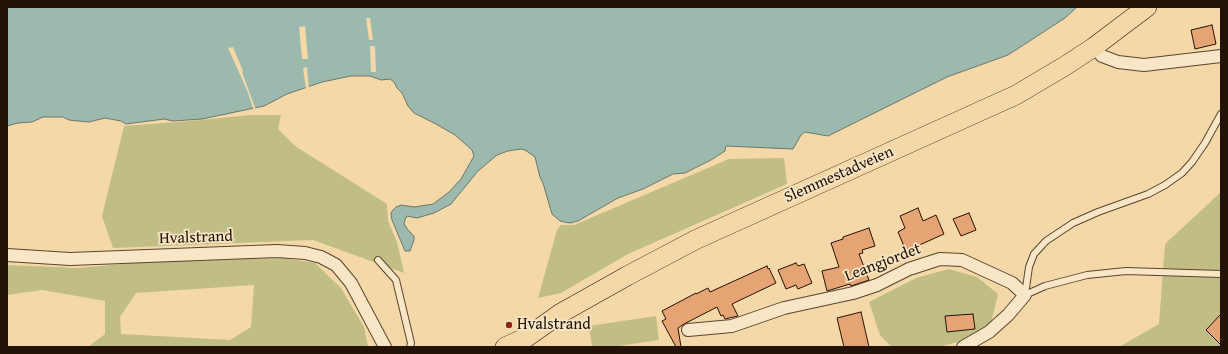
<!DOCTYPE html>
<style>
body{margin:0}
#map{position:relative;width:1228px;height:354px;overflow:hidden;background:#f4d8a8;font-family:"Gentium Book Plus",serif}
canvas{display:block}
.frame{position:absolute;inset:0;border:8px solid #251206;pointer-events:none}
</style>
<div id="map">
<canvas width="1228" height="354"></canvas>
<div class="frame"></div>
</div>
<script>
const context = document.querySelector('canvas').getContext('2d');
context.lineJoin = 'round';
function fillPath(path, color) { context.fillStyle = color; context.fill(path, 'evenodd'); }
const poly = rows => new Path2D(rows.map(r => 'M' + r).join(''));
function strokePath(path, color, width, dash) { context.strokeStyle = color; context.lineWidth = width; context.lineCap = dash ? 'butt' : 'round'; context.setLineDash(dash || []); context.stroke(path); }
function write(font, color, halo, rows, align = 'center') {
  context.font = font + ' "Gentium Book Plus",serif'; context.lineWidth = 3.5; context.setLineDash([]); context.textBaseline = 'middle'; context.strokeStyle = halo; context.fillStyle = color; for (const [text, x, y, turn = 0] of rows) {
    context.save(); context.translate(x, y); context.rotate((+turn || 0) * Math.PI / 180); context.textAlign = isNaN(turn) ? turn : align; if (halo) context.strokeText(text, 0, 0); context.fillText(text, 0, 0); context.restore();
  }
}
const green = poly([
 [251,115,281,115,278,129,295,146,387,204,388,221,397,242,404,273,313,240,113,248,102,216,124,126,190,121],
 [784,158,787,184,628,254,561,293,538,298,557,230,561,225,574,225,729,159],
 [1221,192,1221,347,1119,347,1159,324,1165,244],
 [282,258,315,263,341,288,364,327,368,347,88,347,105,334,105,301,42,290,7,295,7,265,79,268,142,262],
 [254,285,251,327,230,340,121,334,120,317,136,293],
 [949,269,977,277,998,294,991,323,968,339,939,347,892,347,880,335,869,302,916,278],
 [656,316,659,340,612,347,592,347,589,326]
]);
const water = poly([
 [7,7,1077,7,1065,18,1008,55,947,77,828,136,805,132,801,135,793,149,726,146,725,151,711,160,685,173,673,174,643,189,618,198,578,221,570,223,560,221,552,214,543,183,540,177,535,157,525,150,521,149,508,151,497,155,478,171,451,204,434,213,417,218,407,216,405,220,404,224,408,230,414,236,414,240,410,251,405,251,392,220,391,214,392,211,396,207,401,205,414,207,433,204,449,192,461,179,474,156,472,150,455,135,436,124,414,113,408,106,402,93,397,88,394,82,390,79,381,80,370,76,351,76,322,82,287,94,264,106,202,119,173,121,164,119,126,124,121,121,105,118,89,122,69,120,63,117,43,117,32,122,18,123,7,126,7,7]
]);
const pier = poly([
 [366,18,370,18,373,40,369,40],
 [305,26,308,59,302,59,299,27],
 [370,46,375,46,376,72,371,72],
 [233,47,243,71,242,72,256,110,254,111,247,90,228,48],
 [307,67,309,89,306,90,303,68]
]);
const building = poly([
 [1212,25,1216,44,1195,49,1191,30,1212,25],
 [918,208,923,221,936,215,944,234,906,251,898,232,905,228,900,216,918,208],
 [969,213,976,230,961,236,953,219,969,213],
 [869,228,875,246,862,250,863,253,859,254,869,280,851,286,850,284,827,291,822,271,839,267,831,243,843,239,843,237,869,228],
 [796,263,798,266,804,264,812,283,798,289,796,285,786,289,778,270,796,263],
 [767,266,768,269,769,268,776,283,732,304,738,316,725,319,723,315,721,316,717,307,684,324,678,328,681,347,676,347,662,321,666,319,662,311,696,293,696,294,708,288,710,292,767,266],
 [861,312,869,347,844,347,837,318,861,312],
 [973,314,975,329,947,332,945,316,973,314],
 [1221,314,1221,345,1206,330,1221,314]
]);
const service = poly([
 [378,260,396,280,411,343,410,347],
 [1025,295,1029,267,1034,254,1046,241,1073,223,1098,212,1148,194,1165,185,1182,173,1192,162,1205,143,1221,114],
 [1025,295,1045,286,1087,275,1126,271,1221,274]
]);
const minor = poly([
 [1094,47,1102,56,1118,62,1144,65,1221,56],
 [7,255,70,259,277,251,305,253,321,257,336,265,351,283,385,347],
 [688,330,732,326,784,308,853,293,877,285,909,269,940,259,962,260,1012,283,1025,295,1008,315,989,332,963,347]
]);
const primary = poly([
 [505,347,527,337,561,313,627,276,695,240,1016,95,1065,66,1094,47,1147,7]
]);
const markers = [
 [509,325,4,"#8f2418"]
];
const streetNames = [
 ["Slemmestadveien",839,175,-24],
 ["Hvalstrand",196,238,-2],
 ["Leangjordet",883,263,-21]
];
const poiNames = [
 ["Hvalstrand",517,325]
];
fillPath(green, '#c0be84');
fillPath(water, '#9cb9ae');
strokePath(water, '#6c766b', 1);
fillPath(pier, '#f4d8a8');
fillPath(building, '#e6a374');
strokePath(building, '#251206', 1);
strokePath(service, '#59442e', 8);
strokePath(minor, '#59442e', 14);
strokePath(primary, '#251206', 20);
strokePath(service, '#f8e6c6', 6);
strokePath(minor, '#f8e6c6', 12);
strokePath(primary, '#f4d8a8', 19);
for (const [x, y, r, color] of markers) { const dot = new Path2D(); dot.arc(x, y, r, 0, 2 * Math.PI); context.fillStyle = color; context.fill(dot); strokePath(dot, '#f8e6c6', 1.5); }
write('16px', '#251206', '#f8e6c6', streetNames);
write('16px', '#251206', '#f8e6c6', poiNames, 'left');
</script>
